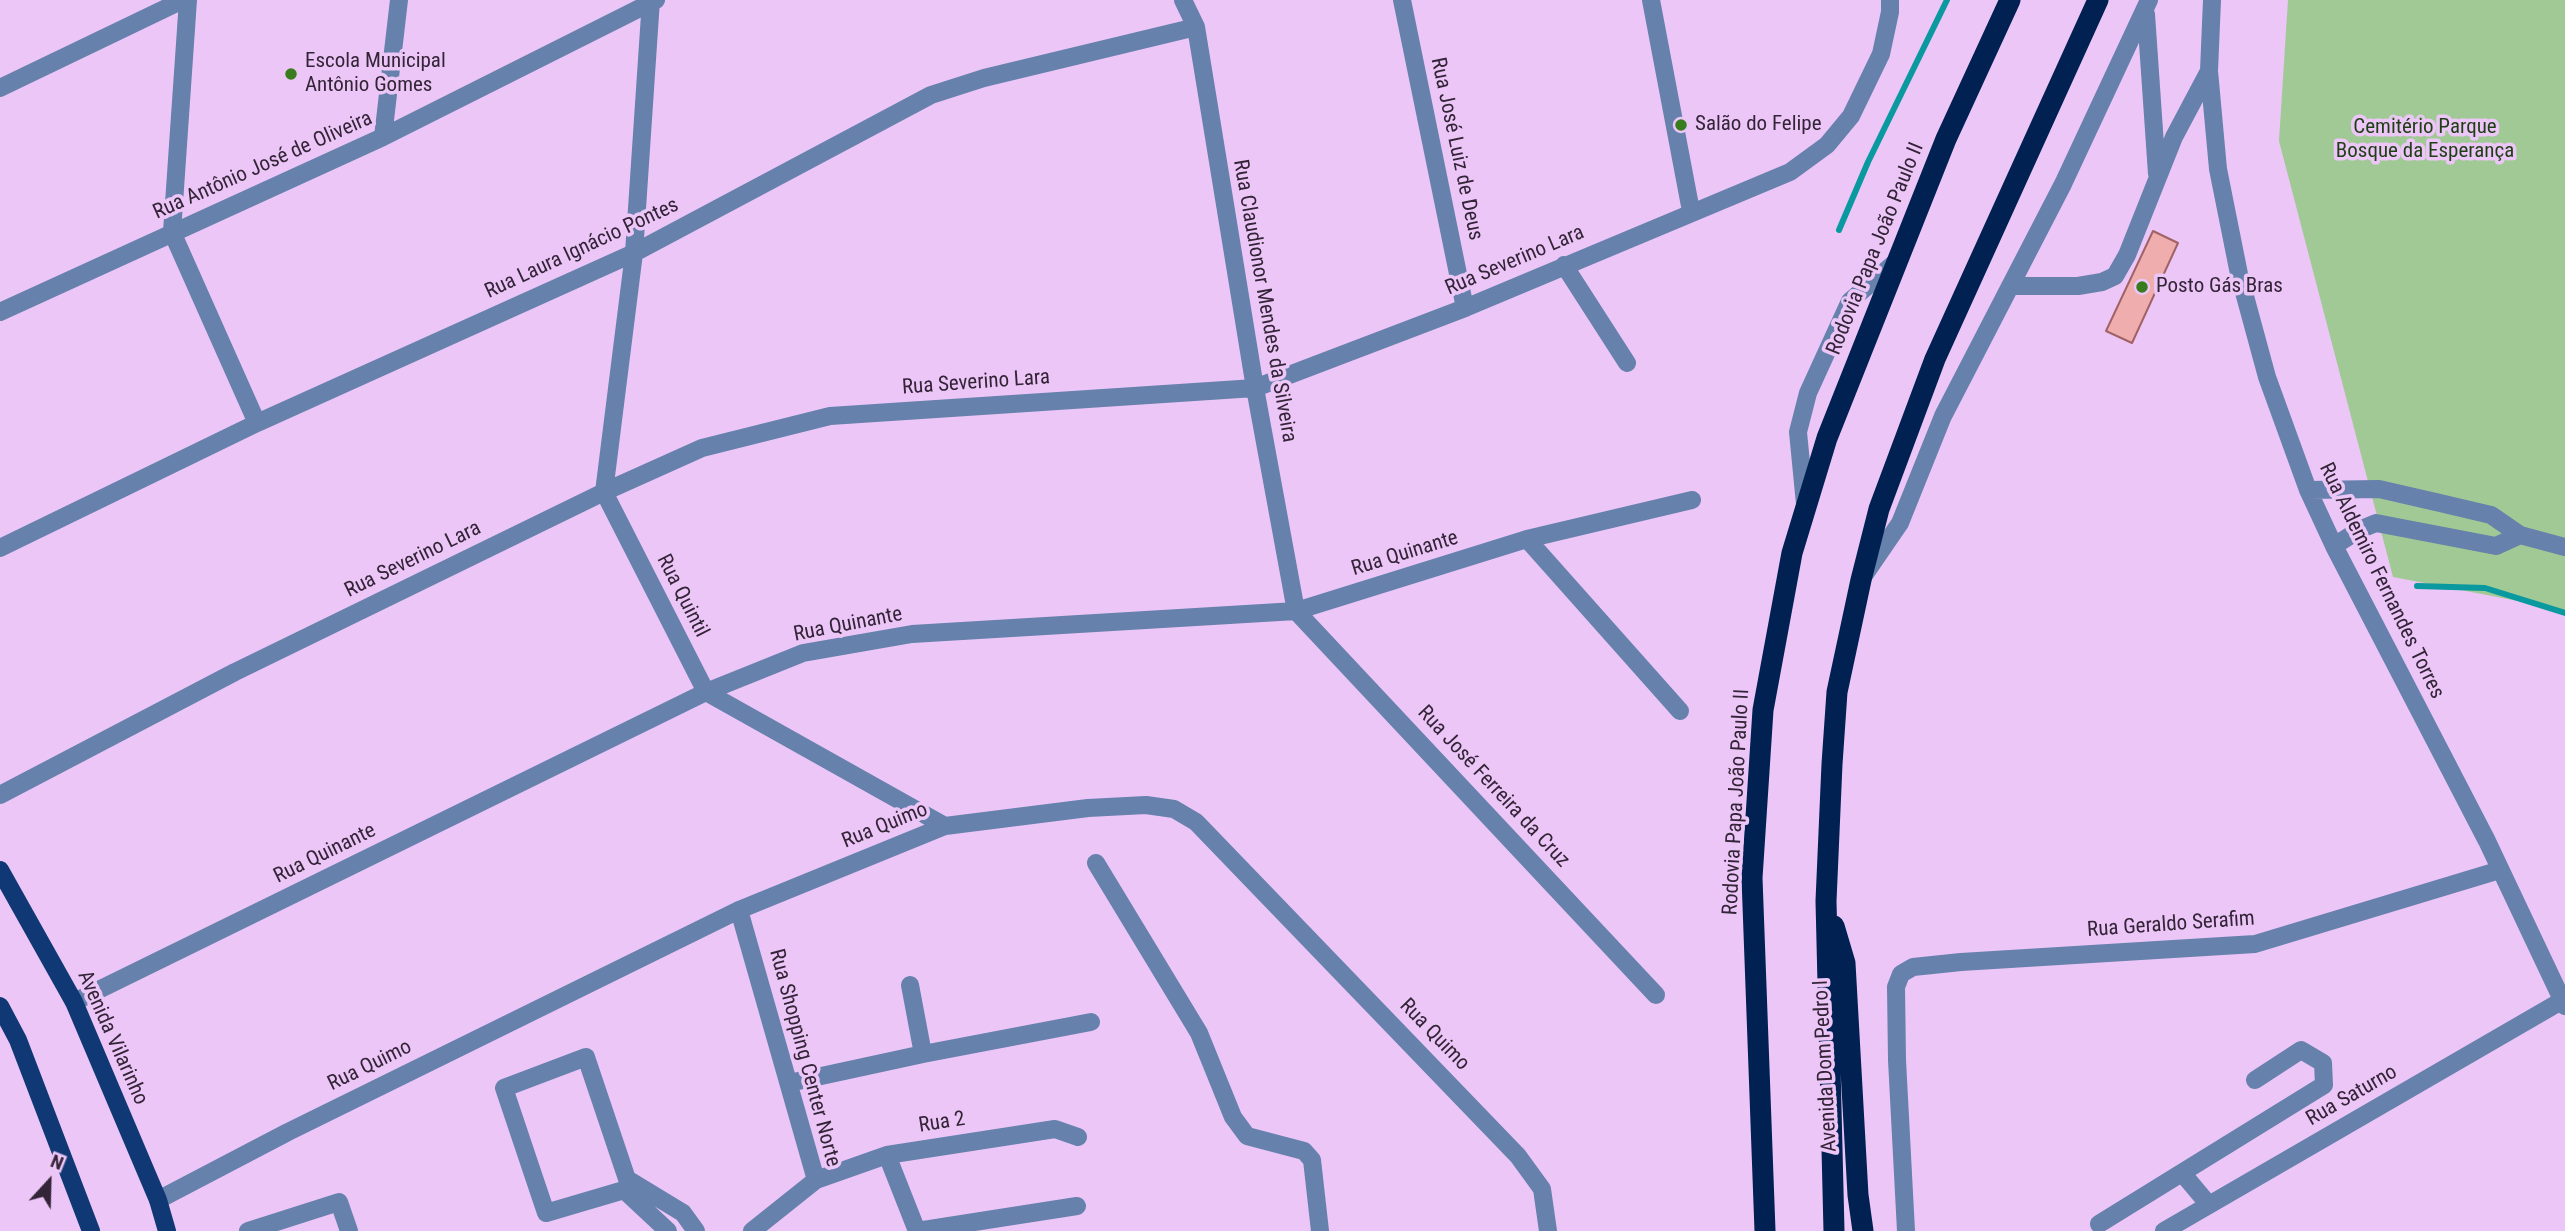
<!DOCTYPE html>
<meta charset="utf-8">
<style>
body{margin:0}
#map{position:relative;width:2565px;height:1231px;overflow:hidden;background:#ecc6f7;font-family:"Roboto Condensed",sans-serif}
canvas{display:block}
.north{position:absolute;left:14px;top:1147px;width:70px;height:70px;-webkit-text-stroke:5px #ecc6f7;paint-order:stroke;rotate:22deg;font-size:19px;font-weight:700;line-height:28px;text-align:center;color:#332437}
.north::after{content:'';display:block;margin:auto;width:24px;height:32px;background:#332437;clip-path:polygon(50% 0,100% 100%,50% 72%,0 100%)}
</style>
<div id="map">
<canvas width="2565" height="1231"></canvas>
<div class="north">N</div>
</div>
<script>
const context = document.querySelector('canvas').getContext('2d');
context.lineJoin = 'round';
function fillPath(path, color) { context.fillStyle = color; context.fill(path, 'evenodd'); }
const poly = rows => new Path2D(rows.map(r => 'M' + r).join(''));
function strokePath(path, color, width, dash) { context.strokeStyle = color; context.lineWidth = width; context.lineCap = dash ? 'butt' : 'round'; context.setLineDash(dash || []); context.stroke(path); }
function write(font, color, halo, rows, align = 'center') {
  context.font = font + ' "Roboto Condensed",sans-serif'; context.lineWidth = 7; context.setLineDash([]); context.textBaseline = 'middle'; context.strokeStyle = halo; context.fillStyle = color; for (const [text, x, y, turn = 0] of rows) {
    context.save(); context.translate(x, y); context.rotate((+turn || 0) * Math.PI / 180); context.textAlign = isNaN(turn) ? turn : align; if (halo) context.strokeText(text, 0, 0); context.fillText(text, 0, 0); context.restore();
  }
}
const green = poly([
 [2288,0,2565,0,2565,610,2393,577,2279,141]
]);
const stream = poly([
 [1839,230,1868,162,1947,0],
 [2417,586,2485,588,2565,613]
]);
const building = poly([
 [2153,231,2178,243,2132,343,2106,331,2153,231]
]);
const minor = poly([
 [188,0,172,232,257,423],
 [651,0,634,253,604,492,706,692,945,826],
 [1183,0,1196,27,1255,388,1296,611,1656,995],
 [1402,0,1465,308],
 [1651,0,1691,211],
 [2212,0,2209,71,2218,169,2239,274,2267,377,2308,490,2334,546,2487,841,2565,1006],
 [2146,14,2157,174],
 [0,88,183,0],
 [383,137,399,0],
 [1564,265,1627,363],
 [2010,286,2078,286,2102,282,2115,276,2127,255,2174,137,2209,71],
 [0,312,383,137,656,0],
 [2308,490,2379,489,2440,503,2491,515,2520,535,2565,547],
 [1805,504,1798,432,1808,393,1850,301,1898,260],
 [1527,539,1680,711],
 [2334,546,2359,530,2376,523,2496,546,2520,535],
 [0,548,257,423,634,253,931,95,984,78,1196,27],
 [1865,574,1900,523,1943,416,2063,184,2149,0],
 [0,795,235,672,604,492,702,448,830,416,1255,388,1465,308,1790,172,1827,145,1851,116,1881,54,1890,12,1890,0],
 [1096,863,1199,1033,1233,1117,1247,1136,1304,1151,1312,1160,1320,1231],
 [739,910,816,1180],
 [910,985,923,1054],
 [74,1002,706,692,803,653,912,634,1296,611,1527,539,1692,500],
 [789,1083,923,1054,1091,1022],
 [887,1155,917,1231],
 [2183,1174,2209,1205],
 [158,1200,288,1132,739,910,945,826,1088,808,1146,805,1174,809,1196,822,1518,1156,1542,1189,1548,1231],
 [2099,1224,2324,1085,2323,1063,2301,1050,2255,1080],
 [248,1231,339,1202,349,1231],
 [668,1231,624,1190,546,1213,504,1088,586,1057,627,1179,683,1213,696,1231],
 [752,1231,816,1180,887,1155,1055,1129,1078,1137],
 [917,1231,1077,1206],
 [1906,1231,1897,1060,1896,987,1901,974,1913,967,1961,962,2255,944,2500,870],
 [2164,1231,2563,1000]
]);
const major = poly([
 [0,870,74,1002,158,1200,167,1231],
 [0,1006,18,1040,91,1231]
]);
const highway = poly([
 [1834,926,1845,963,1858,1195,1863,1231],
 [1765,1231,1752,878,1763,710,1792,553,1827,438,1946,139,2010,0],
 [1834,1231,1826,901,1832,764,1837,692,1861,580,1879,509,1935,359,2098,0]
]);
const markers = [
 [291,74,7,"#387c1e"],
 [1681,125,7,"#387c1e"],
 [2142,287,7,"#387c1e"]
];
const poiNames = [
 ["Escola Municipal",305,62],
 ["Antônio Gomes",305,86],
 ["Salão do Felipe",1695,125],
 ["Posto Gás Bras",2156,287]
];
const parkNames = [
 ["Cemitério Parque",2425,128],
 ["Bosque da Esperança",2425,152]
];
const streetNames = [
 ["Rua José Luiz de Deus",1456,149,78],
 ["Rua Antônio José de Oliveira",263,166,-24],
 ["Rua Laura Ignácio Pontes",582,249,-25],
 ["Rodovia Papa João Paulo II",1876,249,-68],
 ["Rua Severino Lara",1515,261,-23],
 ["Rua Claudionor Mendes da Silveira",1264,301,80],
 ["Rua Severino Lara",976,383,-4],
 ["Rua Quinante",1405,554,-17],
 ["Rua Severino Lara",413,560,-26],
 ["Rua Aldemiro Fernandes Torres",2381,581,64],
 ["Rua Quintil",682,596,63],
 ["Rua Quinante",848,625,-11],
 ["Rua José Ferreira da Cruz",1493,787,47],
 ["Rodovia Papa João Paulo II",1737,802,-87],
 ["Rua Quimo",885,826,-22],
 ["Rua Quinante",325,854,-26],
 ["Rua Geraldo Serafim",2171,925,-4],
 ["Rua Quimo",1434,1035,46],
 ["Avenida Vilarinho",112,1038,66],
 ["Rua Shopping Center Norte",804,1058,75],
 ["Rua Quimo",370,1066,-26],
 ["Avenida Dom Pedro I",1826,1066,-93],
 ["Rua Saturno",2352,1096,-30],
 ["Rua 2",942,1123,-9]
];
fillPath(green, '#a1c995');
strokePath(stream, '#0a999e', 6);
fillPath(building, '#f0adad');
strokePath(building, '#a06365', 2);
strokePath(minor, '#6581ac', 18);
strokePath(major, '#103874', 18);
strokePath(highway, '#002152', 21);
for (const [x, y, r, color] of markers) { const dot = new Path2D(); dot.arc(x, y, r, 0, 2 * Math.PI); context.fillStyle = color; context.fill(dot); strokePath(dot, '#ecc6f7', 2.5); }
write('21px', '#332437', '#ecc6f7', poiNames, 'left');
write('21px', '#1e3f13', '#ecc6f7', parkNames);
write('21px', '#332437', '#ecc6f7', streetNames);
</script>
